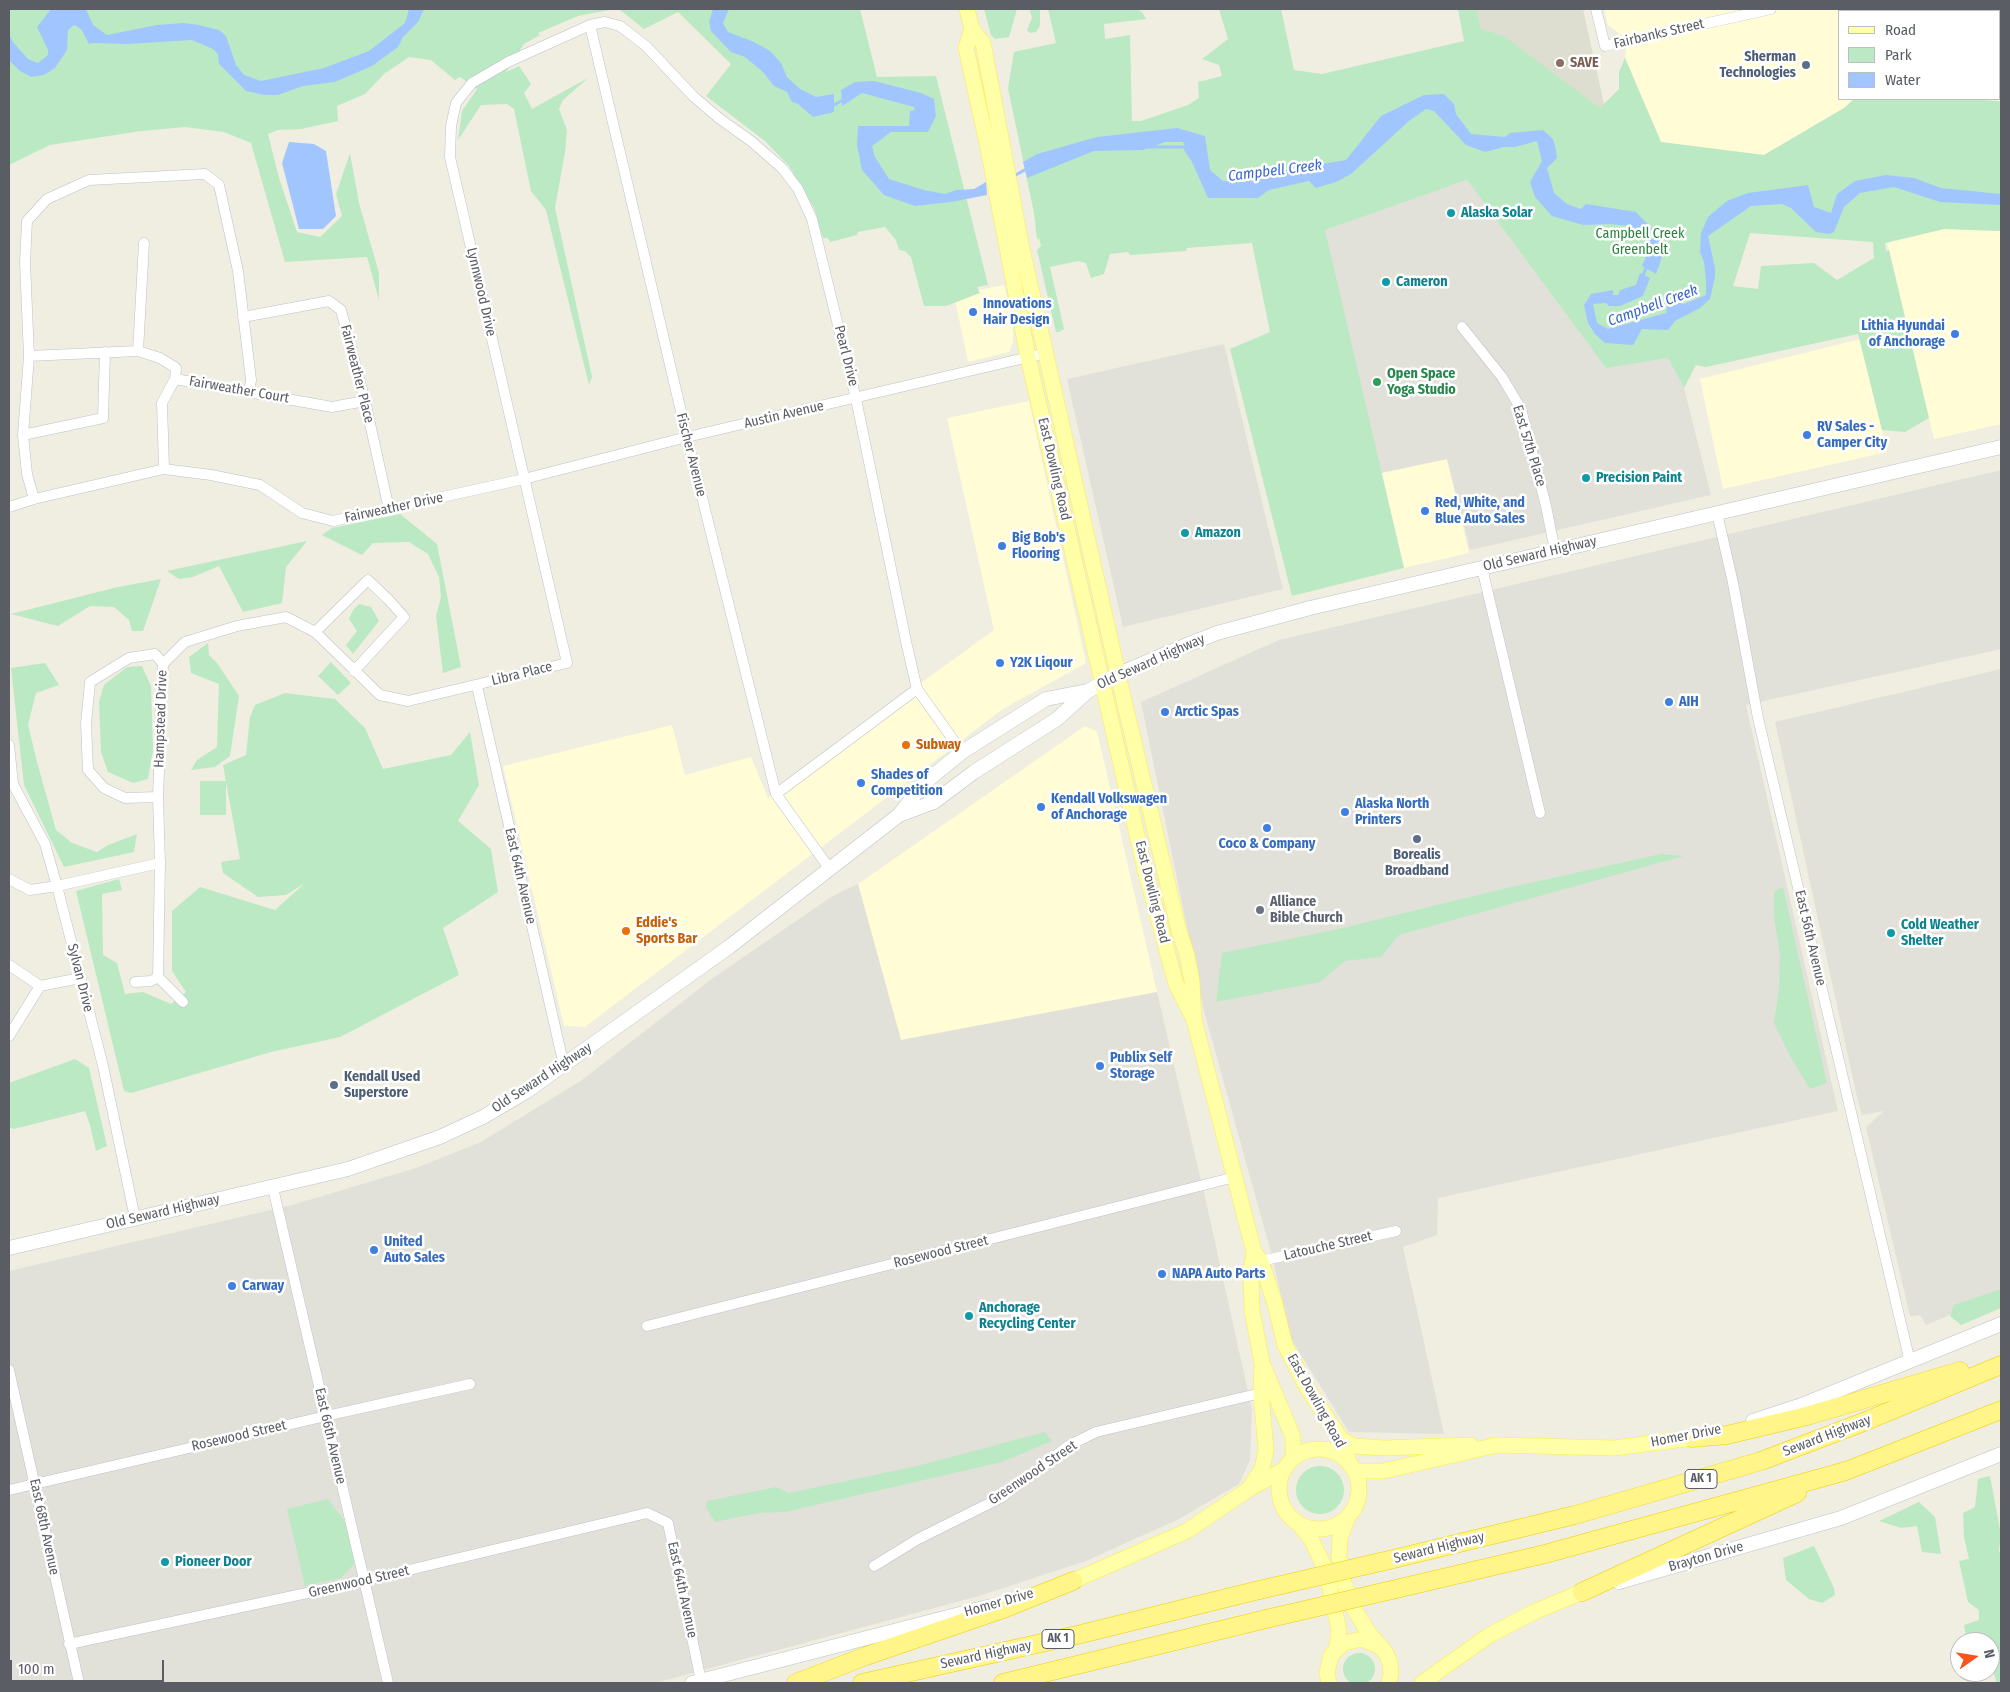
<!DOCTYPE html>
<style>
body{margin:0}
#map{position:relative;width:2010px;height:1692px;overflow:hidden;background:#efeee1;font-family:"Fira Sans Condensed",sans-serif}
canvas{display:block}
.frame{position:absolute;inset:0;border:10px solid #5a5d64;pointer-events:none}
.legend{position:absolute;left:1838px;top:10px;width:162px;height:90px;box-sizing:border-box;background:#fff;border:1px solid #bdbec1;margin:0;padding:6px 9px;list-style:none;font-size:15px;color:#5a5d64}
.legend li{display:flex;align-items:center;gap:10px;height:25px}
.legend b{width:25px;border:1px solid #bdbec1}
.north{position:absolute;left:1950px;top:1632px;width:50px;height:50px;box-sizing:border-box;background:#fff;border:1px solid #bdbec1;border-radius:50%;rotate:77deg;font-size:14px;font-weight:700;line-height:20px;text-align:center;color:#5a5d64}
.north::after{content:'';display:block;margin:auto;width:18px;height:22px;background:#fa531c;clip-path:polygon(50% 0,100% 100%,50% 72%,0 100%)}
.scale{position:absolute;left:10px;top:1660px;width:154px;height:22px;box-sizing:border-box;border:2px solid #5a5d64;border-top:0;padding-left:6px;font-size:15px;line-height:18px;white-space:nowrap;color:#5a5d64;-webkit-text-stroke:4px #fff;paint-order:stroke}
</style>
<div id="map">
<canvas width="2010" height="1692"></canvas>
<div class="frame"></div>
<ul class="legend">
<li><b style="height:6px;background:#feffa6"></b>Road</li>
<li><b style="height:14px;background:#bbe9c3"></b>Park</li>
<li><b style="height:14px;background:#a1c6ff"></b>Water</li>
</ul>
<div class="north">N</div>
<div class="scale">100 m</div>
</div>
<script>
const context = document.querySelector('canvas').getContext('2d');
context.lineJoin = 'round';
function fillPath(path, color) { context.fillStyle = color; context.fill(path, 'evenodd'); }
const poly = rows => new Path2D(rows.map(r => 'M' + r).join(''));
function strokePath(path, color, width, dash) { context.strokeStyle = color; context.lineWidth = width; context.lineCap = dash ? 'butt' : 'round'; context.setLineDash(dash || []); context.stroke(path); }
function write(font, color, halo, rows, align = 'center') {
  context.font = font + ' "Fira Sans Condensed",sans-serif'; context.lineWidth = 5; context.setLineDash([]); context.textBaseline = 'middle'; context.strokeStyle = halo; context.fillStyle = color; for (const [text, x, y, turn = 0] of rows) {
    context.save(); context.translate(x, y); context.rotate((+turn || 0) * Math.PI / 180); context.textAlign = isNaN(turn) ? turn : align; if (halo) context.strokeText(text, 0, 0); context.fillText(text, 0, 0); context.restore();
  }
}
const commercial = poly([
 [1604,9,2001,9,2001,101,1956,99,1999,99,1999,11,1839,11,1839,99,1854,99,1844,108,1764,155,1661,142,1625,58,1627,39,1608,25],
 [1944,229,2001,231,2001,424,1934,439,1887,243],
 [1004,285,1013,324,1013,342,1009,352,968,362,954,295],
 [1860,339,1887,452,1723,489,1700,379],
 [1029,401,1086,663,1003,709,585,1027,564,1026,503,766,672,725,685,775,751,757,768,798,900,698,994,630,947,418],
 [1447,459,1469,553,1404,568,1381,473],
 [1085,726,1097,731,1157,992,901,1040,858,884]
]);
const industrial = poly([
 [1467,180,1606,367,1669,358,1684,388,1711,495,1470,550,1447,459,1381,473,1324,230],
 [1224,344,1283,589,1123,627,1067,379],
 [2001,470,2001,649,1746,705,1838,1111,1438,1198,1437,1235,1403,1247,1444,1434,1349,1432,1291,1339,1272,1256,1204,1011,1141,702,1279,640],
 [2001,669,2001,1294,1926,1325,1920,1315,1910,1316,1866,1127,1884,1111,1862,1115,1857,1097,1775,722],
 [858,884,901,1040,1157,992,1207,1206,1252,1410,1250,1460,1239,1484,1179,1519,1086,1561,979,1596,655,1683,9,1683,9,1271,292,1205,416,1168,481,1142,582,1080,713,978,831,897]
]);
const education = poly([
 [1466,9,1583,9,1604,104,1596,112,1473,39]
]);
const green = poly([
 [9,9,615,9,578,16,538,33,540,35,524,44,506,72,519,66,531,84,524,93,532,109,588,78,563,100,559,109,567,130,565,152,555,208,592,377,589,385,546,210,531,191,514,109,507,104,481,105,458,140,462,111,477,89,460,77,455,80,431,60,409,57,384,74,365,94,337,106,338,121,301,129,278,130,268,134,279,178,297,232,320,237,342,216,336,194,350,153,359,203,379,273,379,300,367,257,285,262,251,143,224,132,185,127,141,131,50,145,9,165],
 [619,9,860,9,877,77,936,76,988,285,977,287,980,293,946,306,924,306,911,257,905,251,899,250,896,240,885,227,858,232,857,235,830,242,828,238,823,238,814,208,789,166,765,141,706,96,731,64,678,12,644,29],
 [984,9,1017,9,1009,37,995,39,991,35],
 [1032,9,1040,9,1040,26,1036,32,1030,33,1027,30,1032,18,1030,11],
 [1048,9,1135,9,1142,12,1146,19,1104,24,1105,39,1130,35,1132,121,1141,121,1188,105,1199,98,1198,82,1222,76,1219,65,1202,59,1228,39,1219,9,1281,9,1294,70,1322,74,1464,41,1458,9,1476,9,1481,29,1504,36,1600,108,1619,89,1619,72,1625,58,1661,142,1764,155,1844,108,1854,99,1961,99,2001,101,2001,231,1944,229,1885,243,1886,251,1889,250,1929,418,1905,432,1882,430,1858,334,1706,367,1696,365,1684,388,1668,358,1606,368,1467,180,1325,230,1404,568,1292,596,1230,349,1270,332,1252,243,1187,248,1186,251,1130,255,1128,252,1110,254,1104,274,1091,278,1086,263,1078,261,1050,267,1064,329,1059,332,1056,332,1037,250,1041,246,1039,238,1037,239,1034,213,1008,88,1014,52,1056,43],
 [1750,233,1873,242,1874,258,1837,280,1814,263,1761,266,1758,289,1733,286],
 [400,514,437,544,461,667,443,673,436,616,441,597,439,577,428,554,409,542,373,543,362,555,322,535,332,528],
 [307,541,286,567,282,603,243,612,219,566,193,577,179,579,167,571],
 [161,579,143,631,132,631,129,620,114,607,90,606,58,626,11,614,118,587],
 [359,604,371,607,379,621,353,654,346,645,357,631,349,619,353,610],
 [208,643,209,655,217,663,239,696,230,756,215,767,191,770,197,760,217,747,219,684,191,673,189,657],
 [331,662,351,683,338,695,318,676],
 [45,663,59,685,36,693,28,725,37,762,56,830,72,843,97,852,108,845,137,834,134,852,64,867,24,785,11,668],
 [142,666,151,686,153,750,148,779,133,783,108,772,101,752,99,702,104,685,127,667],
 [285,693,335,699,365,728,383,769,451,755,470,732,479,785,458,821,491,849,498,892,443,928,459,975,340,1037,271,1052,131,1093,124,1091,76,891,119,879,122,890,102,894,103,955,117,963,125,994,143,992,171,1004,186,992,172,971,172,911,200,887,275,910,305,883,286,895,258,897,223,873,221,862,240,859,223,765,246,755,250,717,255,705],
 [200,781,226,781,226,815,200,815],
 [1661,854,1684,856,1399,935,1381,957,1345,961,1320,982,1216,1002,1222,953,1343,928,1498,890],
 [1783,887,1827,1083,1810,1089,1790,1056,1774,1023,1779,988,1780,954,1774,917,1774,892],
 [75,1059,89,1068,107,1146,96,1151,90,1125,85,1111,14,1129,9,1127,9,1083],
 [2001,1289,2001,1308,1961,1325,1950,1316,1954,1305],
 [1045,1432,1052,1441,1002,1462,785,1512,759,1513,715,1522,706,1508,707,1501,776,1487,789,1493,917,1466],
 '1296 1490a24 24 0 1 1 48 0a24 24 0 1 1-48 0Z',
 [1990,1476,2001,1535,1999,1550,2001,1558,2001,1683,1997,1683,1993,1671,1990,1672,1990,1642,1967,1642,1964,1625,1979,1620,1979,1610,1968,1602,1959,1561,1969,1559,1964,1537,1963,1513,1975,1507,1978,1479],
 [328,1499,344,1520,355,1563,341,1578,305,1586,287,1509],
 [1919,1502,1935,1517,1941,1554,1922,1552,1917,1526,1901,1528,1879,1521],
 [1814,1546,1834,1588,1835,1595,1822,1603,1809,1599,1786,1580,1783,1558],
 '1343 1669a16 16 0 1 1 32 0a16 16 0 1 1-32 0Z'
]);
const water = poly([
 [51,9,86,9,93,25,107,35,157,25,184,23,199,25,219,30,226,36,236,65,244,75,261,81,324,68,369,51,405,23,409,9,424,9,418,22,403,37,398,47,372,66,335,82,303,86,278,95,264,95,246,91,219,64,218,54,213,49,192,40,128,44,94,43,89,44,81,29,74,25,68,30,67,50,55,68,44,75,31,77,20,71,9,60,9,34,13,42,28,59,38,63,48,55,48,50,37,27],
 [713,9,729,9,723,23,728,32,754,42,770,51,781,63,787,77,800,89,816,97,834,94,834,112,813,117,798,104,792,102,787,92,774,86,763,72,745,57,731,52,711,31,709,22],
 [874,81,921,93,934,99,936,116,928,132,891,132,872,146,875,157,889,179,924,190,945,194,956,190,974,189,986,182,987,195,951,202,915,206,884,195,862,170,857,145,858,126,909,126,910,111,915,110,914,107,862,93,842,106,841,90,855,82],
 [1444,94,1454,104,1456,114,1471,134,1505,137,1510,133,1543,130,1553,139,1556,150,1557,158,1547,168,1554,193,1567,204,1581,209,1586,204,1636,212,1660,237,1663,254,1656,274,1642,266,1648,252,1645,242,1637,233,1631,231,1629,226,1610,224,1583,225,1552,216,1535,197,1530,182,1542,161,1537,141,1515,147,1504,147,1485,152,1466,145,1434,111,1426,109,1409,121,1351,174,1336,182,1316,188,1309,181,1269,190,1258,198,1208,198,1183,142,1165,142,1143,150,1094,151,1027,178,1023,162,1037,154,1097,137,1177,128,1205,136,1210,170,1223,181,1246,182,1250,174,1274,172,1346,160,1381,116,1424,95],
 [289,142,314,144,326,151,336,216,323,229,299,229,282,163],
 [1886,175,1914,178,1941,188,2001,194,2001,205,1940,202,1894,187,1860,193,1844,207,1834,232,1829,234,1816,232,1791,208,1782,204,1751,206,1708,236,1715,268,1715,277,1710,299,1700,308,1675,321,1668,330,1642,329,1633,345,1605,343,1595,334,1588,323,1584,305,1591,294,1613,290,1613,295,1618,295,1620,290,1636,285,1640,273,1650,278,1643,296,1620,306,1609,306,1606,303,1593,304,1597,323,1608,329,1666,313,1667,306,1676,302,1684,304,1706,295,1706,281,1704,262,1700,252,1701,233,1708,217,1727,201,1748,193,1808,185,1814,207,1831,213,1837,194,1855,181]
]);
const stream = poly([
 [830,107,845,99],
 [1146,147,1184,147,1191,158],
 [1014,176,1028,168],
 [1642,278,1647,265]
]);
const street = poly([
 [1596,9,1605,46,1771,9],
 [590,25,687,437,776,794,829,868],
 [243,317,329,301,341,310,365,401,389,509],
 [1462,327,1502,377,1521,409,1546,506,1555,551],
 [138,351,144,243],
 [29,356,138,351,160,358,176,368,175,379],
 [23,435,103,418,105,352],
 [164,469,162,403,175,379,332,407,365,401],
 [34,499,27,474,23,435,29,356,25,262,27,221,47,199,89,180,205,174,219,185,238,271,251,380,249,392],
 [9,507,34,499,164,469,211,475,260,485,302,513,333,521,524,479,687,437,1046,353],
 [1717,513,1733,583,1758,718,1910,1362],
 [1482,568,1540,813],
 [315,632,368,580,388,599,404,617,354,671],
 [477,686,564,1066],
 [9,745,13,784,45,844,57,886,103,1066,135,1218],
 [776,794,917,689],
 [158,797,125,798,104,788,88,770,86,724,90,682,129,658,155,654,163,664],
 [9,879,30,890,57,886,160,863],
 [9,965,40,986,80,978],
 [158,977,160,863,158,797,163,664,185,642,237,626,286,617,315,632,380,695,408,701,567,663,450,157,451,126,456,103,472,83,508,62,590,25,605,22,620,26,646,46,693,96,720,119,751,141,782,168,798,189,812,219,856,399,907,646,917,689,962,752],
 [158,977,183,1002],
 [135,982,151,981,158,977],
 [9,1036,40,986],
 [273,1188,388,1683],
 [1261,1261,1396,1231],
 [647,1326,1235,1177],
 [9,1370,79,1683],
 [9,1490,326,1416,470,1384],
 [874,1566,918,1539,1002,1497,1068,1446,1096,1432,1261,1393],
 [69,1644,363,1581,647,1513,668,1523,701,1681]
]);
const secondary = poly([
 [899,815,923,784,962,752,1046,699,1087,691],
 [9,1248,348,1169,440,1137,483,1117,527,1091,729,947,899,815,934,802,974,772,1057,719,1088,691,1119,674,1189,644,1217,633,1310,608,2001,447],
 [1753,1421,1802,1405,2001,1324],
 [1619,1582,1841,1518,2001,1454],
 [692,1683,987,1607]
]);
const primary = poly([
 [967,9,972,29,983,43,1022,249,1125,705,1179,931,1187,955,1192,981,1194,1020,1254,1252,1261,1261,1275,1304,1285,1345,1307,1388,1341,1439,1350,1465],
 [972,29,966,48,988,148,1028,357,1145,870,1176,984,1191,1014],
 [1254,1252,1251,1270,1252,1310,1262,1363,1293,1437,1293,1459],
 [1341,1439,1354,1446,1384,1448,1470,1445],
 '1279 1489a40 40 0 1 1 80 0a40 40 0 1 1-80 0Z',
 [1354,1471,1384,1471,1497,1445,1614,1448,1692,1438],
 [1250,1487,1262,1469,1266,1450,1261,1393,1262,1367],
 [1348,1517,1340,1538,1339,1557,1344,1583,1354,1609,1368,1632,1386,1653],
 [1299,1524,1311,1539,1326,1570,1339,1630,1337,1648],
 [1073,1581,1187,1531,1249,1489,1285,1469],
 [1329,1683,1327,1673,1331,1655,1344,1643,1362,1639,1379,1646,1386,1653,1390,1663,1391,1673,1389,1683],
 [1422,1683,1488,1636,1534,1612,1582,1592]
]);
const highway = poly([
 [1692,1438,1727,1435,1807,1416,1960,1371],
 [1389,1560,1575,1515,1761,1461,1866,1421,2001,1365],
 [1396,1589,1545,1554,1846,1471,2001,1410],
 [1582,1592,1797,1493],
 [796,1683,866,1656,1006,1608,1073,1581],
 [862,1683,1077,1635,1255,1591],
 [1003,1683,1266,1619]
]);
const highwayBridge = poly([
 [1255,1591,1389,1560],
 [1266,1619,1396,1589]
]);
const markers = [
 [1560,63,5,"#8d6e63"],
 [1806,65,5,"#5c6f8a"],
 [1451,213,5,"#0f9aa8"],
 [1386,282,5,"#0f9aa8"],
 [973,312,5,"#3f7fe0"],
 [1955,334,5,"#3f7fe0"],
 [1377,382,5,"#2e9e5b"],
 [1807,435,5,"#3f7fe0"],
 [1586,478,5,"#0f9aa8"],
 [1425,511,5,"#3f7fe0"],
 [1185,533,5,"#0f9aa8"],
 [1002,546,5,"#3f7fe0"],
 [1000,663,5,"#3f7fe0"],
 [1669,702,5,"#3f7fe0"],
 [1165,712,5,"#3f7fe0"],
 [906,745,5,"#e8710a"],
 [861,783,5,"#3f7fe0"],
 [1041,807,5,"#3f7fe0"],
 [1345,812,5,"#3f7fe0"],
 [1267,828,5,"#3f7fe0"],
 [1417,839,5,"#5c6f8a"],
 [1260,910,5,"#6b7280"],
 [626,931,5,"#e8710a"],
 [1891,933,5,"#0f9aa8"],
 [1100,1066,5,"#3f7fe0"],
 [334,1085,5,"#5c6f8a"],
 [374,1250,5,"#3f7fe0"],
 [1162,1274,5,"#3f7fe0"],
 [232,1286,5,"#3f7fe0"],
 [969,1316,5,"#0f9aa8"],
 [165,1562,5,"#0f9aa8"]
];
const shields = [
 [1701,1479,32],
 [1058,1639,32]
];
const shieldNames = [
 ["AK 1",1701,1479],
 ["AK 1",1058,1639]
];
const streetNames = [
 ["Fairbanks Street",1659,34,-13],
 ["Lynnwood Drive",481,292,77],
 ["Pearl Drive",846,356,76],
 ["Fairweather Place",357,374,76],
 ["Fairweather Court",239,390,10],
 ["Austin Avenue",784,415,-13],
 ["East 57th Place",1529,446,73],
 ["Fischer Avenue",691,455,76],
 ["East Dowling Road",1054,469,77],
 ["Fairweather Drive",394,508,-12],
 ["Old Seward Highway",1540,554,-13],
 ["Old Seward Highway",1151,662,-24],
 ["Libra Place",522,674,-14],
 ["Hampstead Drive",161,719,-88],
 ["East 64th Avenue",520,876,77],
 ["East Dowling Road",1152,892,76],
 ["East 56th Avenue",1810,938,77],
 ["Sylvan Drive",80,978,76],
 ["Old Seward Highway",542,1078,-33],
 ["Old Seward Highway",163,1212,-13],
 ["Latouche Street",1328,1246,-13],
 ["Rosewood Street",941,1252,-14],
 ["East Dowling Road",1316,1401,61],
 ["Rosewood Street",239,1436,-13],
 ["East 66th Avenue",330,1436,77],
 ["Homer Drive",1686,1436,-11],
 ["Seward Highway",1827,1436,-21],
 ["Greenwood Street",1033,1473,-34],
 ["East 68th Avenue",44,1527,78],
 ["Seward Highway",1439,1548,-14],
 ["Brayton Drive",1706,1557,-16],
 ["Greenwood Street",359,1582,-13],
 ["East 64th Avenue",682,1590,78],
 ["Homer Drive",999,1603,-16],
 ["Seward Highway",986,1655,-12]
];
const serviceNames = [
 ["Sherman",1796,57],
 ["Technologies",1796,73],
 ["Borealis",1417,855,"center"],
 ["Broadband",1417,871,"center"],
 ["Kendall Used",344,1077,"left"],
 ["Superstore",344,1093,"left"]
];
const educationNames = [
 ["SAVE",1570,63]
];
const cultureNames = [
 ["Alaska Solar",1461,213],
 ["Cameron",1396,282],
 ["Precision Paint",1596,478],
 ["Amazon",1195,533],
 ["Cold Weather",1901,925],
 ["Shelter",1901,941],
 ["Anchorage",979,1308],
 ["Recycling Center",979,1324],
 ["Pioneer Door",175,1562]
];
const parkNames = [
 ["Campbell Creek",1640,234],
 ["Greenbelt",1640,250]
];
const shopNames = [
 ["Innovations",983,304],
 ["Hair Design",983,320],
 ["Lithia Hyundai",1945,326,"right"],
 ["of Anchorage",1945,342,"right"],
 ["RV Sales -",1817,427],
 ["Camper City",1817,443],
 ["Red, White, and",1435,503],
 ["Blue Auto Sales",1435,519],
 ["Big Bob's",1012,538],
 ["Flooring",1012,554],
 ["Y2K Liqour",1010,663],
 ["AIH",1679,702],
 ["Arctic Spas",1175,712],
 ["Shades of",871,775],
 ["Competition",871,791],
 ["Kendall Volkswagen",1051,799],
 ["of Anchorage",1051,815],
 ["Alaska North",1355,804],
 ["Printers",1355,820],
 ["Coco & Company",1267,844,"center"],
 ["Publix Self",1110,1058],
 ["Storage",1110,1074],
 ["United",384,1242],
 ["Auto Sales",384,1258],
 ["NAPA Auto Parts",1172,1274],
 ["Carway",242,1286]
];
const leisureNames = [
 ["Open Space",1387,374],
 ["Yoga Studio",1387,390]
];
const foodNames = [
 ["Subway",916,745],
 ["Eddie's",636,923],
 ["Sports Bar",636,939]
];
const worshipNames = [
 ["Alliance",1270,902],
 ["Bible Church",1270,918]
];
const waterNames = [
 ["Campbell Creek",1275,171,-7],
 ["Campbell Creek",1653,306,-20]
];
fillPath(commercial, '#fffcd6');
fillPath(industrial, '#e2e1d9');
fillPath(education, '#deded0');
fillPath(green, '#bbe9c3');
fillPath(water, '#a1c6ff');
strokePath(stream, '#a1c6ff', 3);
strokePath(street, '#bec0c7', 11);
strokePath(secondary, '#bec0c9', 15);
strokePath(primary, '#ffeb4a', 16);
strokePath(highway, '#f0ce00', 19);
strokePath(street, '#fff', 10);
strokePath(secondary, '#fff', 14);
strokePath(primary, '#feffa6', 15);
strokePath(highway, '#fff588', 18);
strokePath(highwayBridge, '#f0ce00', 19, []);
strokePath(highwayBridge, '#fff588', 18);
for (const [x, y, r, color] of markers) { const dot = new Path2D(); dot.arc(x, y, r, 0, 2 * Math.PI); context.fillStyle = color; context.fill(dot); strokePath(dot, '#fff', 2); }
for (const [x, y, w] of shields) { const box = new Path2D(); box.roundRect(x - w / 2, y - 9.5, w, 19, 4); context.fillStyle = '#fff'; context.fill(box); strokePath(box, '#5a5d64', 1); }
write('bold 12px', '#5a5d64', null, shieldNames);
write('14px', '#5a5d64', '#fff', streetNames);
write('bold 14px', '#4e5e75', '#fff', serviceNames, 'right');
write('bold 14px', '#785e54', '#fff', educationNames, 'left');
write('bold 14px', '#0d838f', '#fff', cultureNames, 'left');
write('14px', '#2b823e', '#fff', parkNames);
write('bold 14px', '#366cbe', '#fff', shopNames, 'left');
write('bold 14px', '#27864d', '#fff', leisureNames, 'left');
write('bold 14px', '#c56008', '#fff', foodNames, 'left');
write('bold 14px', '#5b616d', '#fff', worshipNames, 'left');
write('italic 15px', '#3867ce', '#fff', waterNames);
</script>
